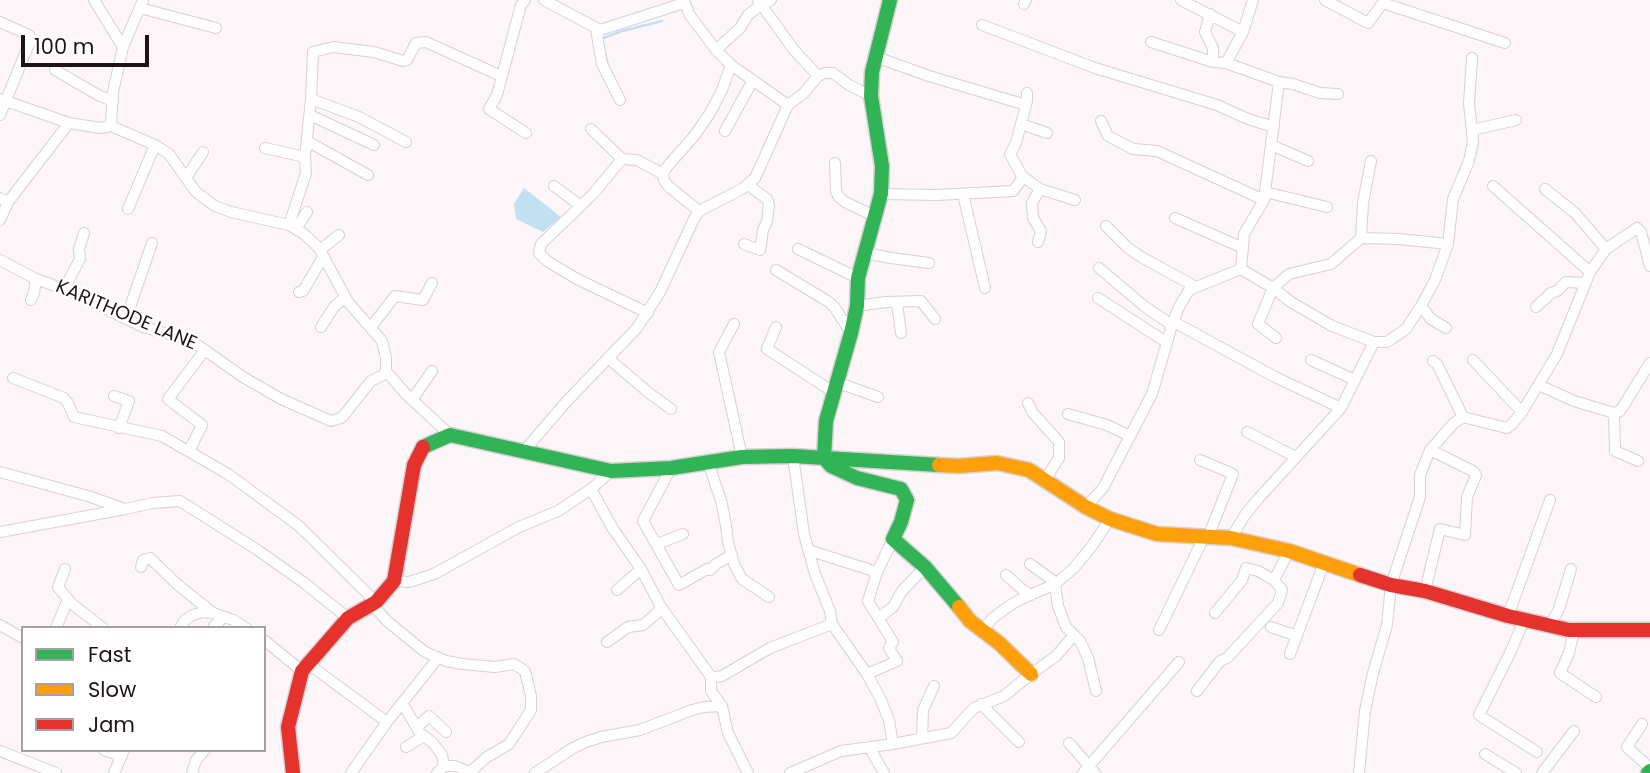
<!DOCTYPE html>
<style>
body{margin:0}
#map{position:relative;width:1650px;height:773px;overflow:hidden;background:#fcf6f9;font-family:Poppins,sans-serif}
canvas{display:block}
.legend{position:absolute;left:21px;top:626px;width:245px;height:126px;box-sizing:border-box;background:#fff;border:2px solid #a5a1a2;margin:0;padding:9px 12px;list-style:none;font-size:21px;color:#1d1417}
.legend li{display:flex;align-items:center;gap:14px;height:35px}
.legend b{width:35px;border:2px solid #a5a1a2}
.scale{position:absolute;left:21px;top:35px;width:128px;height:32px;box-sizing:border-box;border:4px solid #1d1417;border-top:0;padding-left:9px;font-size:21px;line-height:24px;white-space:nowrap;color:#1d1417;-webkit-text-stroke:5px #fff;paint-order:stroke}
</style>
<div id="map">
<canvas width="1650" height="773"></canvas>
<ul class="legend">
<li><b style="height:9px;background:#30b455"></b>Fast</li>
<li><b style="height:9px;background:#ff9f0a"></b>Slow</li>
<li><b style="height:9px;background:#e5322d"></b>Jam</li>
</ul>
<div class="scale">100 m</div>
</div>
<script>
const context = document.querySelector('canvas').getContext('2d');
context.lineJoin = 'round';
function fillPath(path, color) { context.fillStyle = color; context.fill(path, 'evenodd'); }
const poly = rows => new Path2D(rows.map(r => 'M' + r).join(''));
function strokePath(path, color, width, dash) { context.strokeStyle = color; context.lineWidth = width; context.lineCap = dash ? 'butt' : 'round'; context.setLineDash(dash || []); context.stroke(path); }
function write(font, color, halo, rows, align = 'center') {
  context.font = font + ' Poppins,sans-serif'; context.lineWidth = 5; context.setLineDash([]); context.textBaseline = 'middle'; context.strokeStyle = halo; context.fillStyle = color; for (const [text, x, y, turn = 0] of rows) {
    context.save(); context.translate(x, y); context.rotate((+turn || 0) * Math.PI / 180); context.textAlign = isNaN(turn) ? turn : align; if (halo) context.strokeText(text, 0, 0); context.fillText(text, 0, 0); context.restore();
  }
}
const water = poly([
 [524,188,561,217,543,232,516,219,514,204]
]);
const stream = poly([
 [601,39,622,31,662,21],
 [604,49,609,69]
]);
const street = poly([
 [94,0,123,47,113,92,111,126,155,145,169,154,196,192,215,206,231,212,289,225,304,234,319,248,348,302,382,341,386,358,386,371,405,393,450,435],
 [525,0,521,5,497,95,489,109,526,133],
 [544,0,600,30,684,3],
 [684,0,689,14,716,50,731,65,788,105,804,93,818,76,825,73,833,73,849,85,871,96],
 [758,0,794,50,818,76],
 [1181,0,1243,32],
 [1325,0,1368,23,1385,0],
 [1383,3,1505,43],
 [1024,4,1026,0],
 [140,8,216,28],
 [1210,14,1205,32,1213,48,1213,62],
 [0,22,29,35,31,39,0,115],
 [982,25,1095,68,1217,105,1248,119,1274,127],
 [596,29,602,64,620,100],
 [1151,42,1213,62,1226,63],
 [123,47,143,0],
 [716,50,740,28,748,15,761,5,771,0],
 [876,57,929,76,1026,105],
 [55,70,100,96,113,101],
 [1279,82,1293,84,1320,93,1338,94],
 [0,99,69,123,100,128,111,126],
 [311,99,359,117,406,142],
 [310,115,374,145],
 [1101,121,1108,136,1133,149,1157,151,1264,200],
 [1021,124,1047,133],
 [591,129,622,159],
 [1472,130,1516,120],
 [725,131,753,80],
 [307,141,368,175],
 [1271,145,1308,161],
 [265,148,305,157],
 [835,163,836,191,838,196,845,202,874,216],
 [1022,176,1040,189,1075,200],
 [186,178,203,152],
 [554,186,581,206],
 [1493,186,1590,272],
 [1545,189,1575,213,1606,249],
 [1265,192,1327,207],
 [881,194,937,195,1013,191,1020,182,1022,176,1010,154,1016,143,1027,101,1027,93],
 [963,194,985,288],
 [0,198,8,202,0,220],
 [8,202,69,123],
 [128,209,155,145],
 [699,211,668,186,664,180,663,174,666,168,695,135,710,113,722,90,731,65],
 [1175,218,1243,248],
 [289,225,306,173,305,157,311,99,313,52,333,47,374,52,403,61,407,60,416,43,426,42,501,76],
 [1106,226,1128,248,1143,258,1196,287],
 [296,229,307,212],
 [1361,238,1363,203,1371,161],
 [1038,242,1041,231,1033,218,1032,203,1040,189],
 [744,244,760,250,763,230,767,221,769,205,767,199,748,185],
 [798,249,858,278],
 [320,250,339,235],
 [865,253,891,258,929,263],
 [0,260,36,279,86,297,108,310,143,327,180,337,199,346,243,377,281,399,331,421,341,418,344,415,371,381,383,375,386,371],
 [1099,268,1144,306,1172,325],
 [776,270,829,302,835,308,851,333],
 [64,289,80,259,79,249,84,233],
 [299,292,303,291,323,257],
 [1098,298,1166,342],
 [31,300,34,293,36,279],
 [897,303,901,333],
 [857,306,886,302,921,301,935,319],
 [1421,306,1431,319,1446,328],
 [1536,307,1551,293,1557,291,1566,282,1585,283],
 [648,313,577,279,547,261,539,253,541,244,593,194,622,159,637,160,663,174],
 [126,319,152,243],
 [1174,322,1275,377,1341,408],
 [734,324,719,352,742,457],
 [321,327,334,307,345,297],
 [371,327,395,296,423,300,432,283],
 [776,327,767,349,835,393],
 [1276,338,1258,324,1273,288,1289,274,1331,264,1361,238,1399,239,1448,244],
 [1374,342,1387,342,1406,329,1421,306,1435,280,1448,244,1453,199,1469,161,1473,142,1469,103,1472,58],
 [608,358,649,393,671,409],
 [1311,360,1355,380],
 [1473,360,1522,412],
 [1433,361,1437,364,1440,370,1463,417],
 [13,378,64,398,68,403,74,417,162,436,228,474,299,526,376,602],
 [836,382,878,397],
 [1539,385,1574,401,1614,413,1620,411,1622,408,1650,363],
 [114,396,129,401,119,428],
 [412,400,432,371],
 [1028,403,1033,413,1059,442,1059,458,1045,480],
 [1614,413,1615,451,1638,461],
 [1068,414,1107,425,1130,436],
 [1247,432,1296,457],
 [191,447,202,425,168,399,205,350],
 [524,451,567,401,637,328,660,292,694,219,699,211,742,189,755,178,788,105],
 [793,456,804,534,815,574,830,611,832,624,867,674,880,698,889,720,893,744],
 [1200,460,1233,474,1208,537],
 [708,462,722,504,726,526,728,542,734,564,742,579,769,597],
 [671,468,643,521,679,585,707,569,710,570,716,564,732,555],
 [0,472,88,496,125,509,153,503,180,501,256,549,303,582,348,618],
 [591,489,613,529,641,569,661,607,709,674,711,678,711,691,722,706],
 [1086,507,1103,488,1152,394,1172,325,1179,307,1189,290,1241,269,1244,234,1264,200,1279,82,1226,63,1243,32,1253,0],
 [0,532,125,509],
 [1231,538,1245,515,1258,499,1341,408,1374,342,1332,326,1291,302,1273,288,1241,269],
 [657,544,683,534],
 [808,550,877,572,893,539],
 [141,567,143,560,150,558,178,585,213,613],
 [65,569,58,587,72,604,103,628],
 [1006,575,1023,590,1031,595],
 [394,581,409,582,434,574,519,527,558,511,591,489,611,471],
 [617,590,641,569],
 [1425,591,1440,529,1465,535,1467,497,1476,475,1473,471,1430,450],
 [372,604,387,621,425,652,446,661,463,664,495,667,514,664,525,671,531,696,531,710,509,744,487,757,470,772],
 [1215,613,1242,580,1246,568,1258,571,1274,580],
 [1508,616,1550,500],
 [879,618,893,607,902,591,925,567],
 [1524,620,1511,651,1479,715,1537,752],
 [0,625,23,638],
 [1549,626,1559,609,1571,569],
 [1271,627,1297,636],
 [56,628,68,599],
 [180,628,185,620,193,615,203,612,213,613,233,620,246,628],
 [214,628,214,626,224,617],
 [1159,630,1204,537],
 [1574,630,1569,653,1560,673,1596,697],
 [982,631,992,619,1006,608,1019,600,1055,584,1051,579,1030,564],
 [1074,635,1080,641,1088,658,1096,691],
 [264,640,302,671],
 [607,642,628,627,643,625,657,613,661,607],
 [1290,654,1324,563],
 [307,663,387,722],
 [867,674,897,661,889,648,893,642,868,601,877,572],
 [711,678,722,676,770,648,832,624],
 [1197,691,1220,661,1227,658,1278,603,1282,590,1274,580,1289,551],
 [402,703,420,733,433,743,442,755,444,766],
 [981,704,1019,742],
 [1642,724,1627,747,1650,768],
 [417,727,429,716,446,732],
 [922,738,923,710,934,686],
 [1069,743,1095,773],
 [406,747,424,736],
 [869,747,884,773],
 [104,750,122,756],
 [0,751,56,773],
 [1485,754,1516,773],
 [114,773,124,750],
 [192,773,196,760,205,750],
 [351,773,387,722,438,658],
 [437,773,444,766,455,766,472,773],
 [535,773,573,748,586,742,601,737,640,730,692,710,704,707,722,706,728,733,748,773],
 [790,773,841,751,893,744,951,733,974,708,1004,696,1031,674,1056,656,1074,635,1066,627,1058,606,1055,584,1073,569,1092,546,1110,519],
 [1083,773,1179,662],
 [1359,773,1365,711,1373,673,1387,625,1391,585,1420,497,1420,475,1430,450,1454,423,1463,417,1507,428,1512,424,1522,412,1557,354,1590,272,1606,249,1637,228,1641,232,1650,266],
 [1542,773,1574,731]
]);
const fast = poly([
 [890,0,872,72,871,96,882,166,881,194,858,278,857,306,851,333,826,421,824,458,831,466,857,478,901,489,907,500,901,522,893,539,925,567,959,607],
 [423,447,450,435,611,471,671,468,742,457,793,456,939,465],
 [1648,773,1650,771]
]);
const slow = poly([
 [939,465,959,466,997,463,1029,470,1086,507,1110,519,1157,534,1231,538,1289,551,1360,575],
 [959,607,970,621,999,643,1031,674]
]);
const jam = poly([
 [1360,575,1391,585,1425,591,1508,616,1569,630,1650,630],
 [293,773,288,727,302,671,348,618,376,602,394,581,414,465,423,447]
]);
const streetNames = [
 ["KARITHODE LANE",126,316,23]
];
fillPath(water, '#c1e1f2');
strokePath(stream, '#c1e1f2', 2.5);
strokePath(street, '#d8d0d3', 12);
strokePath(fast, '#d8d0d3', 17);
strokePath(slow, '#d8d0d3', 17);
strokePath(jam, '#d8d0d3', 17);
strokePath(street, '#fffefe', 10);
strokePath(fast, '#30b455', 14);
strokePath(slow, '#ff9f0a', 14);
strokePath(jam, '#e5322d', 14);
write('19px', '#1d1417', '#fff', streetNames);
</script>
